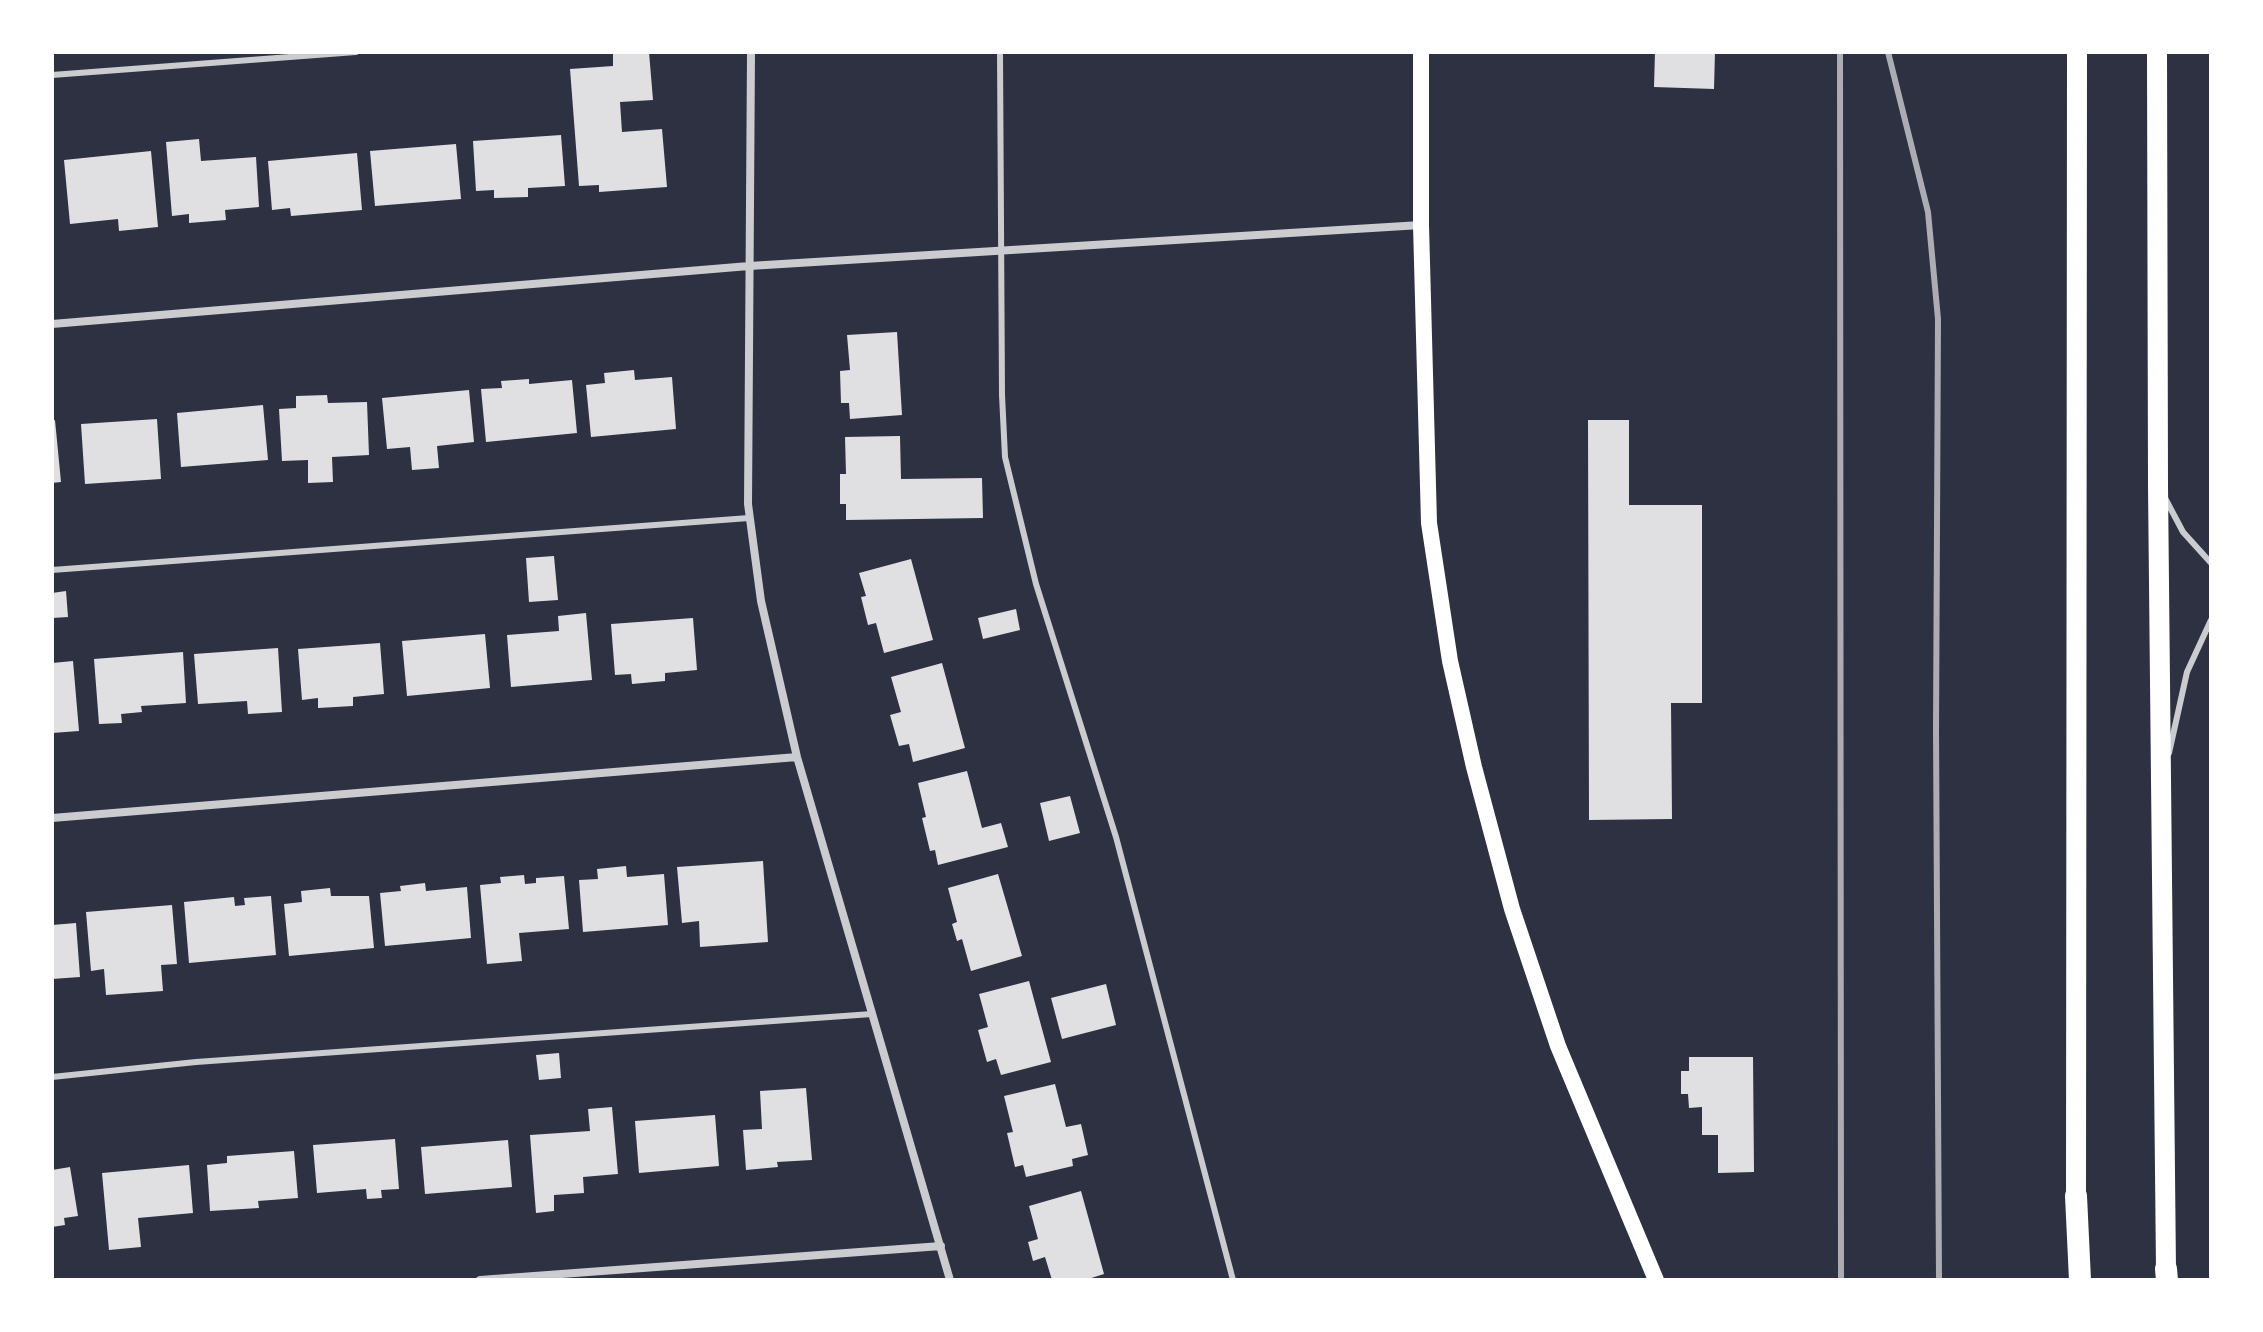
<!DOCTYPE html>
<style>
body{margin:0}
#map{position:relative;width:2263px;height:1332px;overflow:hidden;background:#2d3142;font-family:Lora,serif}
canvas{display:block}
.frame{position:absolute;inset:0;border:54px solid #fff;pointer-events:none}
</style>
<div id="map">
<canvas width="2263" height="1332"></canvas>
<div class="frame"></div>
</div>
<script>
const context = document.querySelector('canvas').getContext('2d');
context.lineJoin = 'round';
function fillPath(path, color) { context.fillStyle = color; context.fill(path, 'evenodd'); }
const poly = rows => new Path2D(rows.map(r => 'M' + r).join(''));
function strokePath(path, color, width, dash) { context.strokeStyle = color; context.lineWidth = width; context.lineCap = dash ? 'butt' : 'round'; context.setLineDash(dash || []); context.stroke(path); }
const building = poly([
 [613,52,649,52,653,100,620,102,622,132,662,129,667,187,599,192,599,185,579,186,570,69,613,66],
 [1655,52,1715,52,1714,89,1654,87],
 [561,135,565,186,528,188,528,197,494,198,494,190,476,191,473,141],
 [199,139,201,161,256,157,259,207,225,210,226,220,189,223,189,214,172,216,166,142],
 [456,144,461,199,375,206,370,151],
 [151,151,158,227,119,231,118,219,70,224,64,160],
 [357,153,362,210,291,216,290,208,272,210,268,161],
 [897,332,902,415,850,419,849,403,841,403,840,371,850,370,847,335],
 [634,370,635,380,672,377,676,429,591,437,586,385,605,383,604,373],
 [529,379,529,384,572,380,577,433,486,442,481,389,502,388,501,381],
 [469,390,474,442,437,446,439,468,412,470,410,447,387,449,382,398],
 [327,395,328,403,367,402,369,455,332,457,333,482,308,483,308,460,282,461,279,409,296,408,296,396],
 [263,405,268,460,181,467,177,413],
 [157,419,161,479,85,484,81,424],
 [55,420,61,482,52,483,52,421],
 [1588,420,1629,420,1629,505,1702,505,1702,703,1671,703,1672,819,1589,820],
 [900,436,901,479,982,478,983,518,846,520,846,504,840,504,840,474,846,474,845,437],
 [554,556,558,600,529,602,526,558],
 [911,559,933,640,884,653,876,623,868,625,861,597,866,596,859,573],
 [66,591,68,617,52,618,52,593],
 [1016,609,1020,630,983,639,978,618],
 [586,613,592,680,511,687,507,635,559,631,558,616],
 [693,618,697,670,665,673,665,681,632,684,631,674,615,675,611,624],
 [485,634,490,688,407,696,402,641],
 [380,643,384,694,353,697,353,706,318,708,318,698,302,700,298,649],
 [278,648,282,712,248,714,247,701,198,704,194,654],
 [183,652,186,703,141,706,142,712,121,714,122,723,99,724,94,659],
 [73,661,79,731,52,733,52,663],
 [942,663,965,748,913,762,909,744,899,746,890,715,901,712,891,677],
 [967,771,982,828,1001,823,1008,847,938,865,935,850,930,851,922,818,926,817,918,783],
 [1070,796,1080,833,1049,841,1040,803],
 [763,861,768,942,700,947,699,921,682,923,677,867],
 [626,866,627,877,664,874,668,925,583,932,579,880,598,879,597,869],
 [998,874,1022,956,971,971,962,939,957,941,952,924,957,922,948,888],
 [524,875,525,884,536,883,536,878,564,876,569,929,519,933,522,961,487,964,480,885,501,883,500,877],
 [425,883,426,891,467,887,471,938,385,946,380,893,401,891,400,886],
 [330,888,331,896,369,896,374,948,289,956,284,904,302,902,301,891],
 [271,896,276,955,189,963,184,902,234,897,235,906,245,905,244,898],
 [172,905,177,964,161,965,163,991,106,995,104,969,91,971,86,912],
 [76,923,80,977,52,979,52,925],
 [1029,981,1051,1062,1001,1075,996,1059,987,1062,978,1030,988,1027,979,994],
 [1106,984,1116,1025,1062,1039,1051,998],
 [559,1053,561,1078,539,1080,536,1055],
 [1689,1057,1753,1057,1754,1172,1718,1173,1718,1135,1702,1135,1702,1107,1689,1108,1688,1094,1681,1094,1681,1071,1689,1071],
 [1055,1084,1066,1127,1081,1124,1088,1155,1072,1159,1073,1166,1026,1177,1023,1165,1015,1167,1007,1133,1013,1132,1004,1096],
 [806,1088,812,1160,777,1162,778,1167,746,1170,743,1130,762,1129,760,1091],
 [612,1107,618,1174,583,1177,584,1193,554,1195,554,1211,536,1213,530,1135,590,1131,588,1109],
 [715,1115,719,1166,639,1173,635,1121],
 [395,1139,399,1189,381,1190,382,1198,367,1199,366,1189,317,1193,313,1145],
 [508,1140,512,1187,425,1194,421,1147],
 [294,1151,298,1198,258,1201,259,1208,210,1211,207,1165,227,1163,227,1156],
 [189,1165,193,1213,138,1218,141,1247,109,1250,102,1173],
 [70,1167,78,1216,64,1218,65,1225,52,1227,52,1170],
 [1081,1191,1104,1274,1085,1280,1052,1280,1045,1257,1033,1261,1028,1242,1038,1239,1029,1206]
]);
const service = poly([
 [1000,52,1002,395,1005,457,1036,584,1116,837,1233,1280],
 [52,75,356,52],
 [2165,498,2183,532,2211,563],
 [52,570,749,518],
 [2169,753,2187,672,2211,620],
 [52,1077,196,1062,872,1014]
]);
const minor = poly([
 [751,52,748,504,761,601,797,757,950,1280],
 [52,324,749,266,1421,225],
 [52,818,797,757],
 [480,1280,941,1246]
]);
const secondary = poly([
 [1421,52,1421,225,1429,523,1450,661,1474,767,1512,909,1558,1046,1656,1280]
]);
const primary = poly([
 [2157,52,2158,486,2166,1269],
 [2076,1196,2077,52]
]);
const trunk = poly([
 [2076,1196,2080,1280],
 [2166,1269,2167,1280]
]);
const rail = poly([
 [1840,52,1841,1280],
 [1888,52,1928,212,1938,319,1936,729,1939,1280]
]);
fillPath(building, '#e0e0e3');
strokePath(service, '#caccd0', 6);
strokePath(minor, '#caccd0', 8);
strokePath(secondary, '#fff', 16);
strokePath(primary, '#fff', 20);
strokePath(trunk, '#fff', 22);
strokePath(rail, '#abadb3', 6);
</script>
